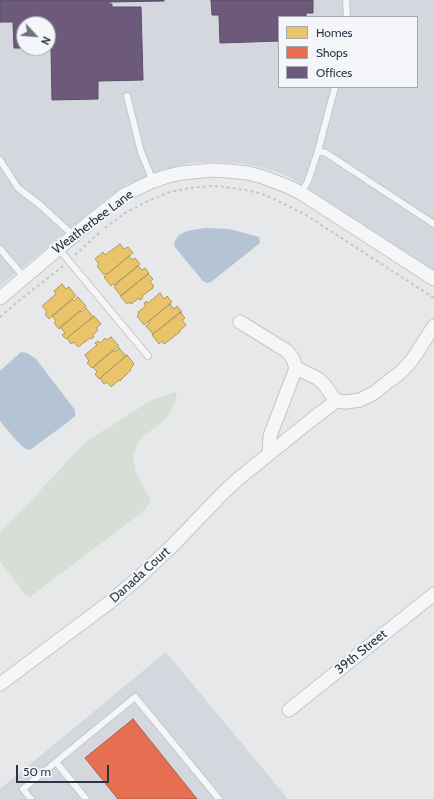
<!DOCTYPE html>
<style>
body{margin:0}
#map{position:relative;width:434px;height:799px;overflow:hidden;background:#e6e8ea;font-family:Cabin,sans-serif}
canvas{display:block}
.legend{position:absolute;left:278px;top:16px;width:140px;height:72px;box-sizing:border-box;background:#f4f6f9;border:1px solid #a4a8b1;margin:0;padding:5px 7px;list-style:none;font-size:12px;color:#2b3445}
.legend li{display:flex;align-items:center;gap:8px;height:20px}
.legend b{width:20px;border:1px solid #a4a8b1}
.north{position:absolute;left:16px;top:16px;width:40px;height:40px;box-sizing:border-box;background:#f4f6f9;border:1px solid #a4a8b1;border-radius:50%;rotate:116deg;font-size:11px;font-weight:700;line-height:16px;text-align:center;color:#2b3445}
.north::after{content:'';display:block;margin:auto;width:14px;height:18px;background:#6c737f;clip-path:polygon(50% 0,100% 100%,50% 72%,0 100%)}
.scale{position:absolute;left:16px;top:765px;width:93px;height:18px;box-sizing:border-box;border:2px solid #2b3445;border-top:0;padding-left:5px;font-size:12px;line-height:14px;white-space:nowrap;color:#2b3445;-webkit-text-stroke:3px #f4f6f9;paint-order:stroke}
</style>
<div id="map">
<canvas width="434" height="799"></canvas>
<ul class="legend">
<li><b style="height:11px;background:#e9c46a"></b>Homes</li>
<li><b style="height:11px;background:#e76f51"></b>Shops</li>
<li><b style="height:11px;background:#6d597a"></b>Offices</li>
</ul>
<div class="north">N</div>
<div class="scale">50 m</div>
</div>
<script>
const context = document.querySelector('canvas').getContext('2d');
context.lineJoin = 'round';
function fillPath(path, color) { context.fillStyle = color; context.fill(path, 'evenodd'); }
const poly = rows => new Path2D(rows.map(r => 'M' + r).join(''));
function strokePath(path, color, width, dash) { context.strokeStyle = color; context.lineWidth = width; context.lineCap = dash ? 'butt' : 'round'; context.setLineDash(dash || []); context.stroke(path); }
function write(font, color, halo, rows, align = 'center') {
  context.font = font + ' Cabin,sans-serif'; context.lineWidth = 4; context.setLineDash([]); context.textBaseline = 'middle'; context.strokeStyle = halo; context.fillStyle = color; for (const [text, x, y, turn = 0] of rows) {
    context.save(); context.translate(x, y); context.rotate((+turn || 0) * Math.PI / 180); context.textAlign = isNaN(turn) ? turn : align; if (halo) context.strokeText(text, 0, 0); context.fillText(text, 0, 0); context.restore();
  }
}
const built = poly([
 [0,0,434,0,434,271,293,179,275,171,259,167,239,163,213,162,192,163,180,165,127,184,105,200,0,286],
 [279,17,417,17,417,87,279,87],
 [24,24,48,24,48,48,24,48],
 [166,652,288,799,0,799,0,789]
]);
const green = poly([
 [175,392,177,397,171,412,162,423,142,437,137,444,133,456,135,470,151,501,145,510,30,597,25,594,0,561,0,532,27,505,85,442,152,400]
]);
const water = poly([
 [205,228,229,229,259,237,260,243,211,282,206,283,202,280,174,246,175,241,179,235,187,231],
 [21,352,27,353,36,359,75,410,75,416,68,422,30,450,24,448,16,440,0,421,0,371]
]);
const homes = poly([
 [120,244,124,249,128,247,133,253,107,274,106,273,104,275,97,266,99,264,95,259,103,252,105,255,120,244],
 [129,256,132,260,135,258,140,264,114,285,113,284,111,286,104,277,129,256],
 [138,266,142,270,145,268,149,273,121,296,114,287,116,285,116,284,138,266],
 [148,274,153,279,150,282,154,286,152,287,153,288,142,296,143,298,140,300,139,298,131,304,130,302,127,304,120,296,148,274],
 [62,284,66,289,69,287,76,296,49,319,45,314,47,312,42,306,56,294,54,291,62,284],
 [160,293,164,299,167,296,172,302,144,325,137,316,139,314,138,312,146,306,144,304,146,301,148,303,160,293],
 [78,297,86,306,59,329,54,323,56,321,52,316,72,299,74,301,78,297],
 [170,304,174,309,177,306,182,312,153,334,146,326,149,324,148,322,170,304],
 [86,308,93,317,66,339,62,335,65,333,60,327,80,311,82,312,86,308],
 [180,312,185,318,182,320,186,325,179,331,180,332,164,344,162,341,159,344,152,335,180,312],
 [94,316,101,324,96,328,98,330,93,335,94,337,91,339,90,338,78,347,74,342,71,344,67,338,94,316],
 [111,337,119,346,92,368,87,363,89,361,85,355,97,345,95,343,98,341,100,343,105,338,107,340,111,337],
 [119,348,126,356,99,379,95,374,97,372,93,367,113,350,115,352,119,348],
 [127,355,134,364,133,365,133,366,130,369,131,370,120,381,119,380,111,387,107,382,104,384,100,378,127,355]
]);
const shops = poly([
 [133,719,197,799,118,799,85,758,133,719]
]);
const offices = poly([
 [0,0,164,0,164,1,109,2,109,4,112,4,112,7,141,7,143,80,98,81,98,99,52,100,51,47,48,48,48,24,24,24,24,48,25,48,14,48,13,22,0,22,0,0],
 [211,0,313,0,313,13,306,13,306,17,279,17,279,41,220,43,219,15,212,15,211,0]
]);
const path = poly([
 [105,228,125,213,148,201,170,192,190,188,210,186,225,187,245,190,259,193,272,198,306,215,434,298],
 [75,255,101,231],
 [0,317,16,303,63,266]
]);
const lane = poly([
 [346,0,347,17],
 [127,96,141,152,153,181],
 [318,151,326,153,434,224],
 [0,160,18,188,39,204,73,235],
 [301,193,308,181,318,151,335,87],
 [58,248,148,356],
 [0,249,24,277],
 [56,762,86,799],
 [31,799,23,789,135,697,219,799]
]);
const street = poly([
 [0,298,90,222,124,195,153,181,168,176,181,173,214,170,228,171,248,173,263,177,289,187,301,193,434,279],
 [240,322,287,351,293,359,296,368,317,378,324,384,336,401],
 [269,454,270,436,296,368],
 [0,684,110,602,136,580,173,545,222,494,238,479,310,421,336,401,346,402,360,400,374,393,389,381,401,372,412,360,434,326],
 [289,710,434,594]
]);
const streetNames = [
 ["Weatherbee Lane",93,222,-37],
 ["Danada Court",140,575,-42],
 ["39th Street",361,652,-39]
];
fillPath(built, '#d4d7dd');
fillPath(green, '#d6ded6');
fillPath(water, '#b4c4d5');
fillPath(homes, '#e9c46a');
strokePath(homes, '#b0995f', 1);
fillPath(shops, '#e76f51');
strokePath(shops, '#af5d4d', 1);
fillPath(offices, '#6d597a');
strokePath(offices, '#594e6a', 1);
strokePath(lane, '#c4c6c8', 8);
strokePath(street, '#c4c6c8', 15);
strokePath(path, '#c5c6ca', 2, [3, 3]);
strokePath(lane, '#f5f6f7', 6);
strokePath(street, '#f5f6f7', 13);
write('13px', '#2b3445', '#f4f6f9', streetNames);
</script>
